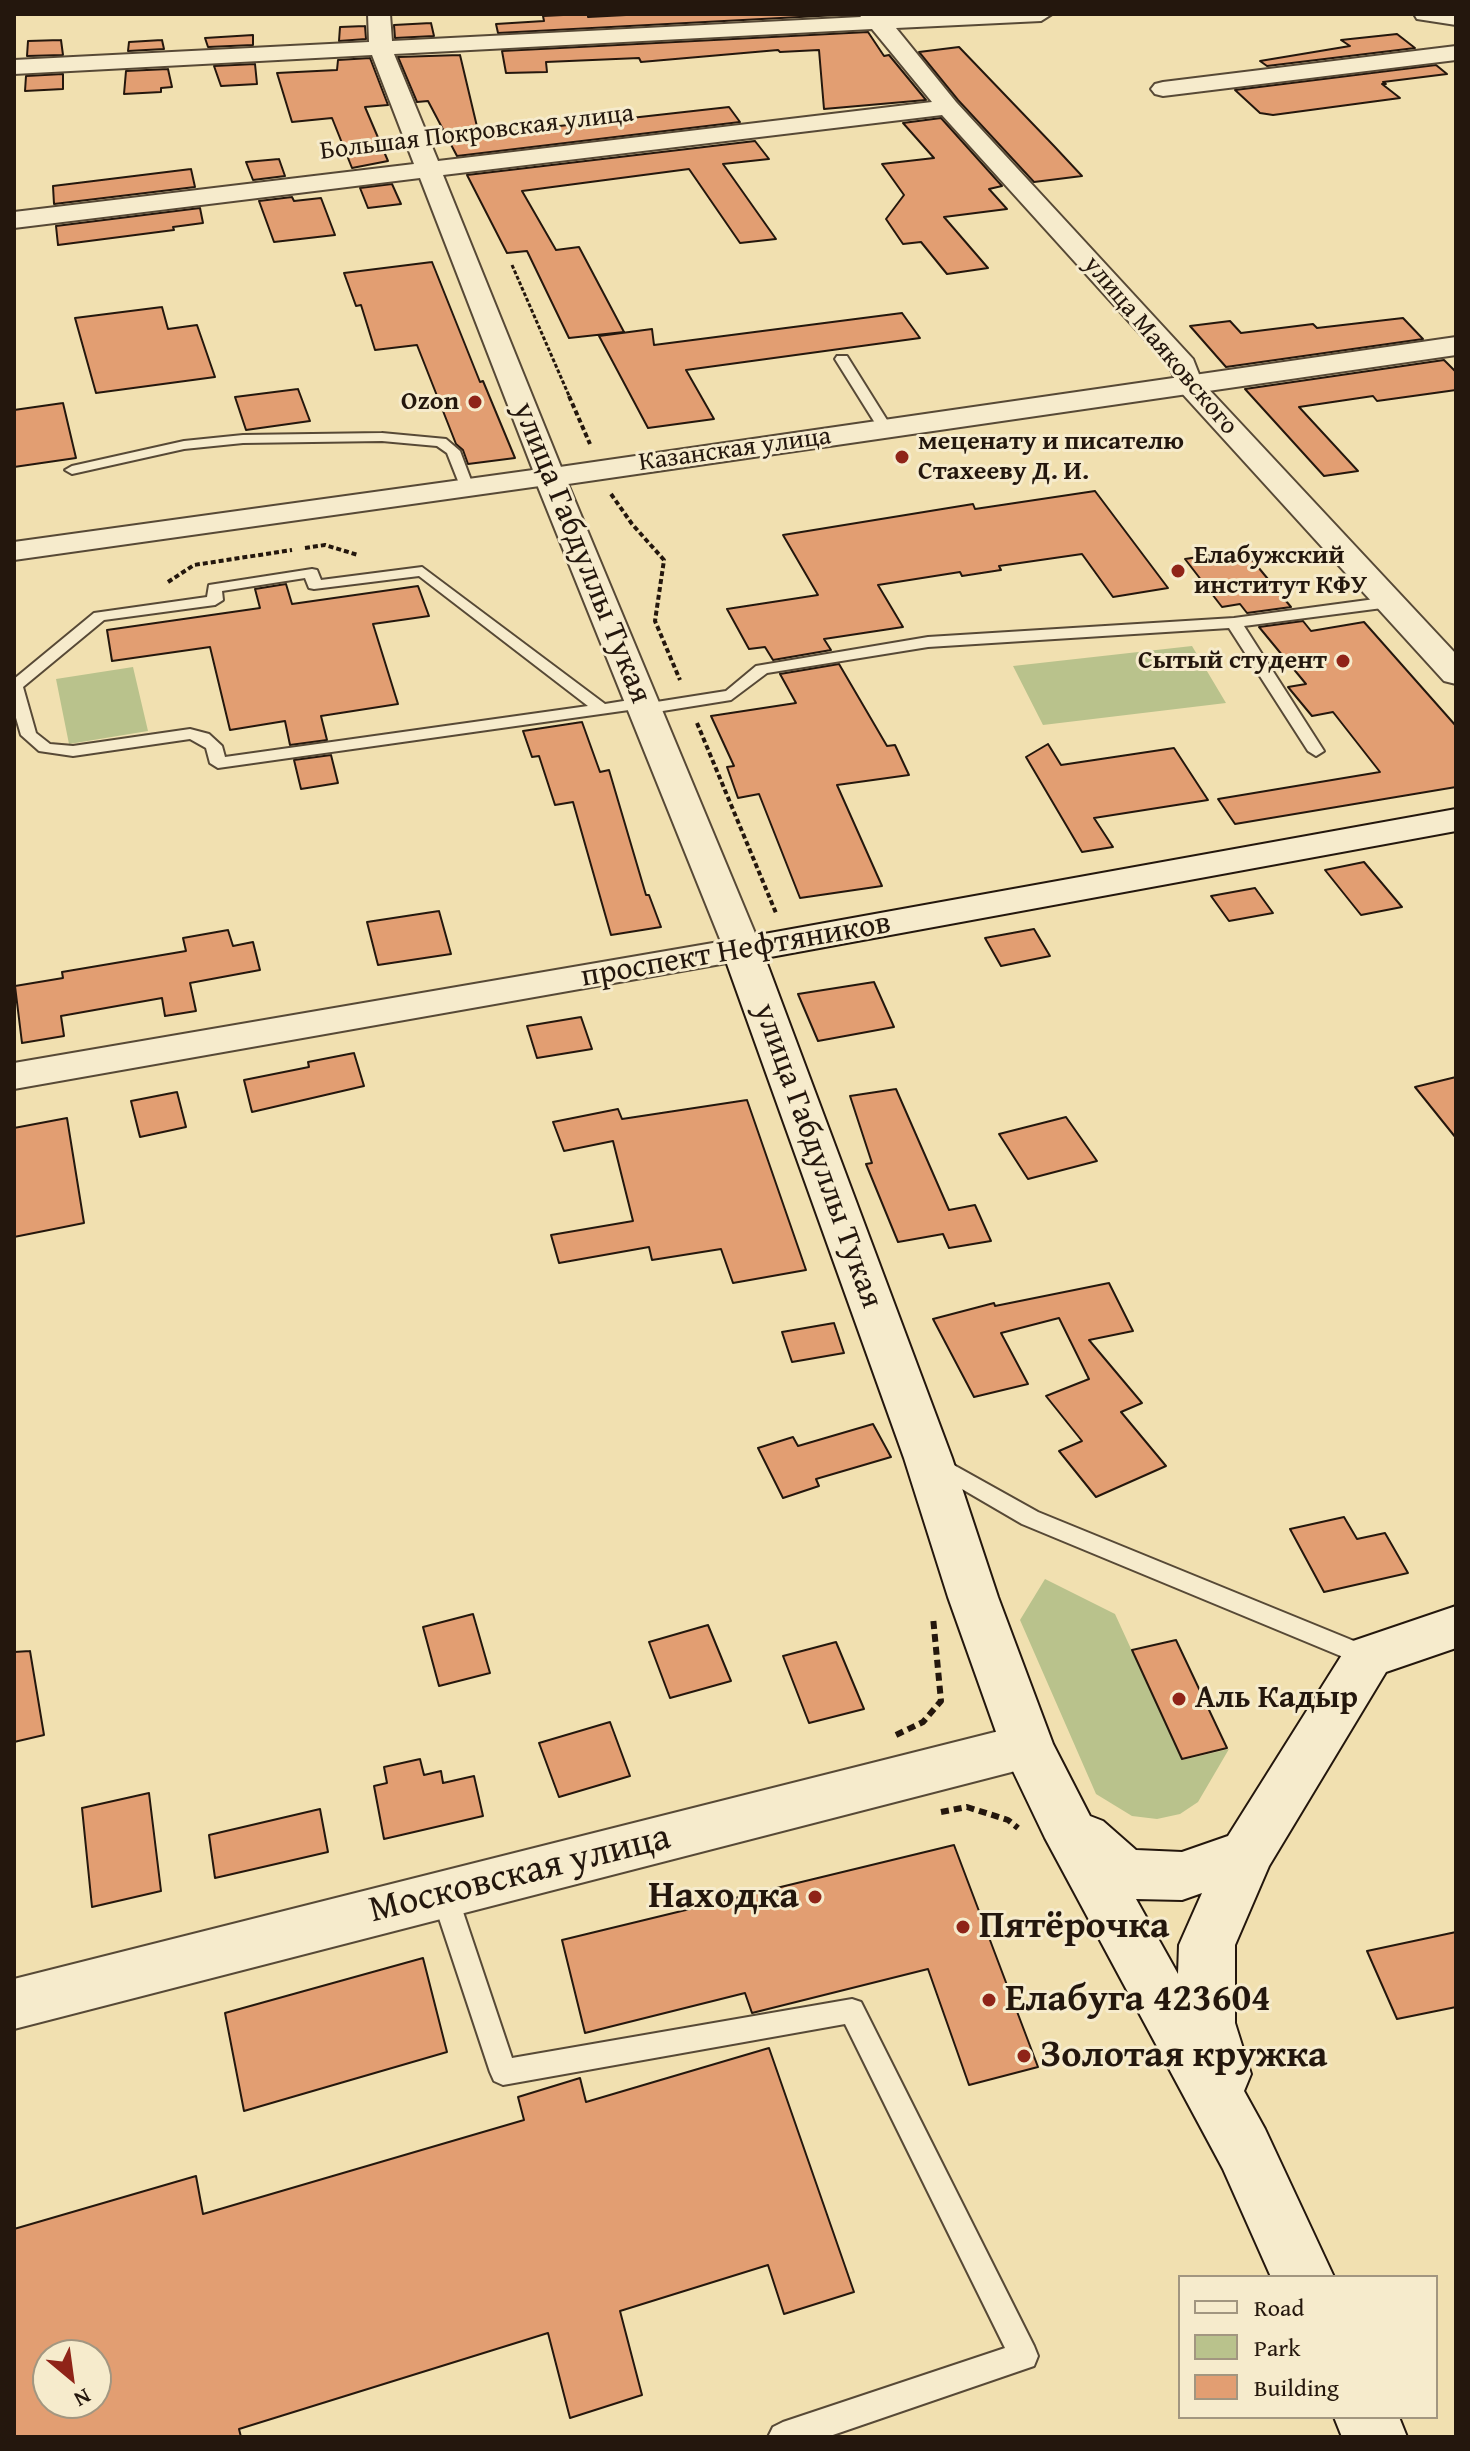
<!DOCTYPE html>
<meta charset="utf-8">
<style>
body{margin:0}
#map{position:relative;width:1470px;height:2451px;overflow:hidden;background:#f1e0b0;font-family:"Gentium Book Plus",serif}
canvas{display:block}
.frame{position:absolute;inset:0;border:16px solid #24170d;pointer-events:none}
.legend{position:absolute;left:1178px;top:2275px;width:260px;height:144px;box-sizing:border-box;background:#f6ebcc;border:2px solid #a29680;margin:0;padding:10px 14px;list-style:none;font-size:24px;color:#24170d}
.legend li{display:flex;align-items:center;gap:16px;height:40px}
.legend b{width:40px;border:2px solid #a29680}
.north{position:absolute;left:32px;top:2339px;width:80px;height:80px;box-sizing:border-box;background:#f6ebcc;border:2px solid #a29680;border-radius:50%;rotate:151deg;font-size:22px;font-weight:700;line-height:32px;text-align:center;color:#24170d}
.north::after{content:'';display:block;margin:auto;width:28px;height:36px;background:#8f2418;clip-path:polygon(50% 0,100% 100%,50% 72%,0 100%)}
</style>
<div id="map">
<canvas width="1470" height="2451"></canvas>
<div class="frame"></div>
<ul class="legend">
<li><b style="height:10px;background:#f6ebcc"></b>Road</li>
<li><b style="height:22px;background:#b9c28c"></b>Park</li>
<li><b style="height:22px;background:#e29e72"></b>Building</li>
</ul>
<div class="north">N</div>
</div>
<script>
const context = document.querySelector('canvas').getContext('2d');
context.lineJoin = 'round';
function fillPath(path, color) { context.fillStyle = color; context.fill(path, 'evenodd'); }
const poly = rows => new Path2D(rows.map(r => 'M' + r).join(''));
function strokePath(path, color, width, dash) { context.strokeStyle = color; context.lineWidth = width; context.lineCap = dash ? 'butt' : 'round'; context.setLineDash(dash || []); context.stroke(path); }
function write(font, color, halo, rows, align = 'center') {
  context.font = font + ' "Gentium Book Plus",serif'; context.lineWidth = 6; context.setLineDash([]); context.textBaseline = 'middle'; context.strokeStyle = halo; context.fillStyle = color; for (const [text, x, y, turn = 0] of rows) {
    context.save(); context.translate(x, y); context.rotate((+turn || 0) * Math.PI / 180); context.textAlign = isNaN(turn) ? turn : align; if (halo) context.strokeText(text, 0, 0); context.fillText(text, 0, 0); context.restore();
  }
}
const green = poly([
 [1192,646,1226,703,1043,725,1013,666],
 [133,667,148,731,69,744,56,679],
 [1045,1579,1115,1614,1182,1760,1229,1749,1198,1802,1180,1814,1157,1819,1132,1816,1096,1794,1020,1620]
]);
const building = poly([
 [583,14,588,14,588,17,645,14,856,14,498,33,496,24,544,21,543,16,583,14],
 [431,23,434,36,395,38,394,25,431,23],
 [365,26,366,39,339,41,340,27,365,26],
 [868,32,884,56,889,55,926,100,824,109,819,50,780,52,778,50,641,62,639,58,546,62,547,72,506,73,502,51,868,32],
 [1397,34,1415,48,1267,66,1260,61,1350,46,1341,40,1397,34],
 [253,35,253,45,208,47,205,38,253,35],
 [61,40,63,55,27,56,28,41,61,40],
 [162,40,164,49,128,51,129,42,162,40],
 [959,47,1054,146,1082,176,1034,182,958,100,919,52,959,47],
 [460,55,479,135,729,107,740,122,457,156,428,101,417,102,398,57,460,55],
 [370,58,388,105,365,107,388,161,352,168,332,118,292,122,277,73,337,70,338,60,370,58],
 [255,64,257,84,221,86,214,66,255,64],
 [1436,65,1447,74,1383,82,1386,84,1382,84,1400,98,1273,115,1260,113,1235,90,1436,65],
 [168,69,172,87,161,88,161,92,124,94,126,71,168,69],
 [63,74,63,89,25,91,26,76,63,74],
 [941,118,1002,186,989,189,1007,209,944,217,988,268,947,274,921,242,903,244,886,219,904,195,882,164,934,158,903,123,941,118],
 [755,141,769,159,723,164,776,239,740,243,689,169,522,191,556,250,579,247,624,332,569,338,527,251,507,253,467,175,755,141],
 [279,159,285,176,253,180,246,162,279,159],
 [191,169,195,187,54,204,53,186,191,169],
 [392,184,401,204,368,208,360,188,392,184],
 [292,197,294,201,321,198,335,235,274,242,259,201,292,197],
 [200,208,203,223,173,227,174,230,58,245,56,226,200,208],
 [432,262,480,382,483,381,515,458,468,464,463,450,456,444,417,345,375,350,361,305,356,306,344,273,432,262],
 [162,307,168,329,197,325,215,377,96,393,75,318,162,307],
 [902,313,920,338,686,370,714,419,648,428,599,336,652,329,654,345,902,313],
 [1403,318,1423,339,1226,367,1190,326,1230,321,1241,333,1313,324,1317,328,1403,318],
 [1444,360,1456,372,1456,390,1377,401,1373,396,1299,407,1358,471,1324,476,1245,389,1444,360],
 [298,389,310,421,246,430,235,397,298,389],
 [63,403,76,458,14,467,14,410,63,403],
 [1095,491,1168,588,1113,597,1082,554,999,566,1001,570,962,576,960,572,878,585,903,627,824,639,831,650,773,660,765,647,749,649,727,609,818,595,783,535,973,504,975,509,1095,491],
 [1244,550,1291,607,1247,613,1240,604,1222,607,1185,559,1244,550],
 [286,584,292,604,418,586,429,616,373,624,398,704,321,716,327,740,290,745,285,721,230,730,210,647,112,661,107,630,260,608,255,589,286,584],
 [1303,621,1311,631,1364,622,1456,726,1456,787,1235,824,1218,799,1380,772,1333,712,1312,716,1288,687,1306,684,1259,627,1303,621],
 [839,664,887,746,895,745,909,775,837,785,882,886,800,898,759,794,738,798,727,767,734,766,711,716,796,703,780,674,839,664],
 [582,722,600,772,609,770,646,895,649,895,661,927,611,935,573,802,555,805,539,756,532,757,523,731,582,722],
 [1048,744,1061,765,1174,748,1208,800,1094,818,1113,847,1082,852,1026,757,1048,744],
 [331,755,338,783,301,789,294,760,331,755],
 [1364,862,1402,907,1361,915,1325,870,1364,862],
 [1255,888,1273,913,1229,921,1211,896,1255,888],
 [439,911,451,954,378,965,367,922,439,911],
 [1034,929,1050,956,1001,966,985,938,1034,929],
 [228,930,233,946,253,942,260,970,190,983,196,1011,165,1016,162,998,61,1016,64,1036,22,1043,15,986,63,978,62,972,186,951,183,938,228,930],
 [874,982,894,1027,818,1041,798,994,874,982],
 [581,1017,592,1049,537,1058,527,1026,581,1017],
 [354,1053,364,1086,252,1112,244,1080,309,1067,308,1062,354,1053],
 [1456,1077,1456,1138,1415,1087,1456,1077],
 [896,1089,949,1210,975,1205,991,1241,949,1248,943,1234,898,1242,866,1164,872,1163,850,1096,896,1089],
 [177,1092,186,1127,140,1137,131,1101,177,1092],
 [747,1100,806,1270,733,1283,721,1249,652,1260,649,1247,559,1263,551,1235,633,1221,613,1141,564,1151,553,1122,618,1109,622,1119,747,1100],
 [1066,1117,1097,1161,1028,1179,999,1134,1066,1117],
 [67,1118,84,1223,14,1237,14,1128,67,1118],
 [1109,1283,1133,1331,1089,1340,1142,1403,1121,1412,1166,1466,1096,1497,1059,1451,1082,1441,1046,1396,1089,1379,1059,1318,1001,1333,1028,1384,974,1397,933,1319,994,1303,995,1306,1109,1283],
 [834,1323,844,1353,792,1362,782,1332,834,1323],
 [873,1424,891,1457,816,1479,819,1486,783,1498,758,1448,793,1437,798,1446,873,1424],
 [1344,1517,1357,1539,1385,1533,1408,1573,1324,1592,1290,1529,1344,1517],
 [473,1614,490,1673,439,1686,423,1627,473,1614],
 [708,1625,731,1681,670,1698,649,1642,708,1625],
 [1176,1640,1227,1748,1182,1759,1132,1650,1176,1640],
 [836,1642,864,1709,809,1723,783,1656,836,1642],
 [30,1651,44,1735,14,1742,14,1652,30,1651],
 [610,1722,630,1776,559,1797,539,1743,610,1722],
 [420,1759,424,1775,441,1771,443,1783,474,1776,483,1816,384,1839,374,1786,387,1783,384,1767,420,1759],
 [149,1793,161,1891,92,1907,82,1808,149,1793],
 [320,1809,328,1852,215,1878,209,1835,320,1809],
 [954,1845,1038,2067,969,2085,928,1969,752,2013,745,1993,585,2033,562,1940,954,1845],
 [1456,1932,1456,2007,1397,2019,1367,1951,1456,1932],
 [423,1958,447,2052,244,2111,225,2013,423,1958],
 [769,2048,854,2292,784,2314,768,2265,620,2311,642,2395,570,2418,548,2333,239,2429,241,2437,14,2437,14,2229,196,2176,203,2214,524,2120,518,2097,580,2078,586,2102,769,2048],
 [48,2355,96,2355,96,2403,48,2403,48,2355]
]);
const pathFar2 = poly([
 [512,265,570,398]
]);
const pathFar1 = poly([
 [569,396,590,444],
 [611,494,632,524,664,560,655,621,680,680],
 [305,548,325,545,358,555],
 [168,582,194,565,292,550],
 [697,723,776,913]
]);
const path = poly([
 [896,1735,923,1722,941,1701,933,1617],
 [941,1812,967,1807,1008,1820,1018,1828]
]);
const service = poly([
 [837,356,847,356,892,428,890,431,880,431,835,359,837,356],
 [382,433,446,439,460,451,474,488,472,491,462,491,447,453,437,446,382,441,243,443,184,449,72,474,65,470,72,466,184,441,243,435,382,433],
 [422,567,605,704,642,698,650,703,726,691,756,666,928,637,1234,618,1390,597,1398,602,1390,607,1244,626,1324,751,1316,756,1308,751,1229,628,928,647,767,673,731,700,644,714,636,709,218,768,210,763,206,748,190,739,73,756,39,751,21,735,14,711,14,679,94,613,207,597,209,585,312,569,317,570,321,580,422,567],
 [419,576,588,706,225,757,222,746,209,734,190,729,73,746,50,744,36,733,23,687,104,620,215,605,223,600,222,591,305,578,309,588,314,589,419,576],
 [934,1454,1038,1512,1376,1650,1380,1657,1376,1664,1368,1667,1360,1664,1022,1524,926,1468,923,1462,926,1456,934,1454],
 [444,1883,453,1886,457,1894,512,2058,852,1999,861,2002,1034,2346,1038,2356,1034,2366,827,2437,768,2437,773,2427,783,2422,1005,2348,845,2024,503,2085,494,2081,490,2072,431,1894,435,1886,444,1883]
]);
const minor = poly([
 [368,14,390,14,392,41,861,17,859,14,1052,14,1041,21,896,28,956,102,1193,359,1202,382,1456,654,1456,684,1444,681,1179,390,1170,367,942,115,443,175,565,477,561,483,14,560,14,542,533,470,420,178,14,228,14,212,414,164,372,55,14,74,14,60,369,42,368,14],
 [872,29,932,102,438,161,394,54,872,29],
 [1414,14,1456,14,1456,25,1417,19,1414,14],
 [1456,46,1456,60,1163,96,1155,94,1151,89,1155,84,1163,82,1456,46],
 [742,938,755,942,761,950,755,958,14,1089,14,1063,742,938],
 [1027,1724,1045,1731,1052,1746,1045,1761,1027,1768,14,2029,14,1979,1027,1724]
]);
const tertiary = poly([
 [1456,337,1456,355,568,484,762,950,756,959,742,962,728,959,534,477,539,470,1456,337]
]);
const secondary = poly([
 [1456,809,1456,831,765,958,952,1458,998,1597,1053,1744,1090,1816,1103,1821,1136,1850,1182,1852,1228,1836,1350,1642,1456,1606,1456,1648,1386,1672,1269,1866,1235,1945,1235,2023,1251,2074,1244,2091,1265,2129,1334,2277,1271,2277,1223,2169,1045,1838,1001,1746,948,1597,904,1458,722,950,728,941,742,938,1456,809],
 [1202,1893,1179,1945,1178,1974,1136,1899,1182,1900,1202,1893],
 [1334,2417,1399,2417,1407,2437,1342,2437,1334,2417]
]);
const markers = [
 [475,402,8,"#8f2418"],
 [902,457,8,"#8f2418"],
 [1178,571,8,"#8f2418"],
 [1343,661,8,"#8f2418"],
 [1179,1699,8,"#8f2418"],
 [815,1897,8,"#8f2418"],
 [963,1927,8,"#8f2418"],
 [989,2000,8,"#8f2418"],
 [1024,2056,8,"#8f2418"]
];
const farStreetnames = [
 ["Большая Покровская улица",477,133,-7],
 ["улица Маяковского",1160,346,50],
 ["Казанская улица",735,450,-8]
];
const farPoinames = [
 ["Ozon",459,402],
 ["меценату и писателю",918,442,"left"],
 ["Стахееву Д. И.",918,472,"left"],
 ["Елабужский",1194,556,"left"],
 ["институт КФУ",1194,586,"left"],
 ["Сытый студент",1327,661]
];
const streetNames = [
 ["улица Габдуллы Тукая",581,553,68],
 ["проспект Нефтяников",736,951,-10],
 ["улица Габдуллы Тукая",817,1156,70]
];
const poiNames = [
 ["Аль Кадыр",1195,1699]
];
const nearStreetnames = [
 ["Московская улица",520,1875,-14]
];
const nearPoinames = [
 ["Находка",799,1897,"right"],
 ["Пятёрочка",979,1927],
 ["Елабуга 423604",1005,2000],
 ["Золотая кружка",1040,2056]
];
fillPath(green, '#b9c28c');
fillPath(building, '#e29e72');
strokePath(building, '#24170d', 2);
strokePath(service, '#574936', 4);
strokePath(minor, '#574936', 4);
strokePath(tertiary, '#574936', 4);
strokePath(secondary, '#24170d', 4);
strokePath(pathFar2, '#24170d', 3, [4, 2]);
strokePath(pathFar1, '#24170d', 4, [5, 3]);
strokePath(path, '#24170d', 6, [8, 5]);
fillPath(service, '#f6ebcc');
fillPath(minor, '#f6ebcc');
fillPath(tertiary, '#f6ebcc');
fillPath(secondary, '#f6ebcc');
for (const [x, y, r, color] of markers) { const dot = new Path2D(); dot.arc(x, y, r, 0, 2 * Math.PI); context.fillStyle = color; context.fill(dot); strokePath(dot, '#f6ebcc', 3); }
write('26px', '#24170d', '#f6ebcc', farStreetnames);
write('bold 26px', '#24170d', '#f6ebcc', farPoinames, 'right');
write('32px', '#24170d', '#f6ebcc', streetNames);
write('bold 32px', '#24170d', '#f6ebcc', poiNames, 'left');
write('38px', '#24170d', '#f6ebcc', nearStreetnames);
write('bold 38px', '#24170d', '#f6ebcc', nearPoinames, 'left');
</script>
